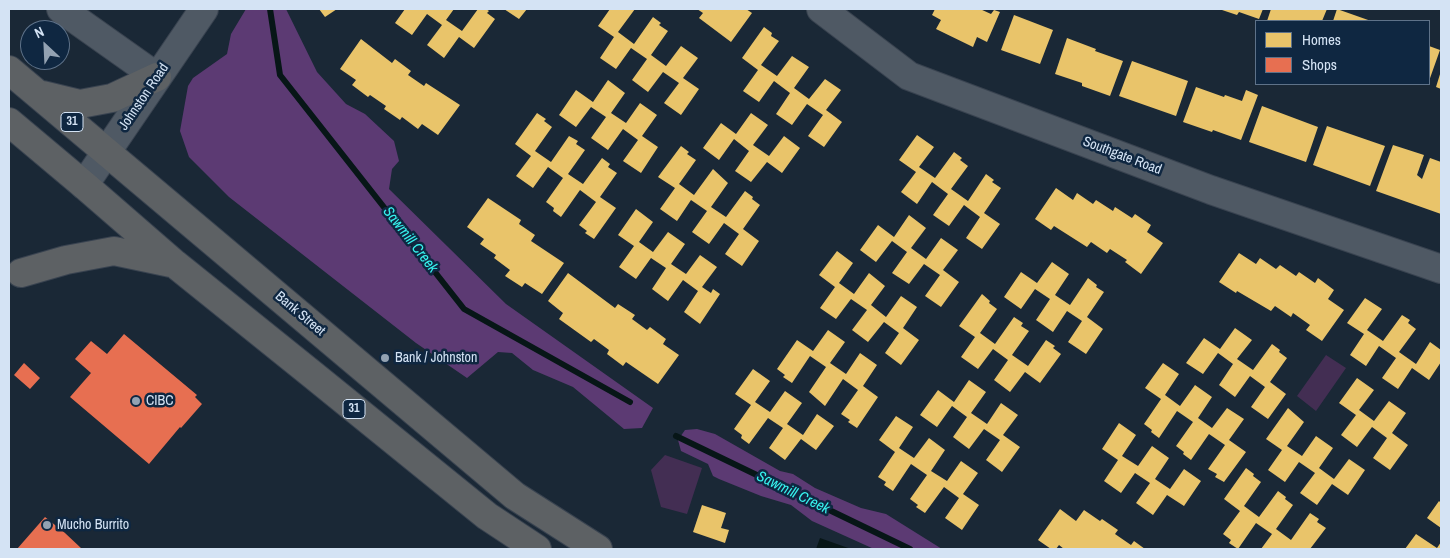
<!DOCTYPE html>
<style>
body{margin:0}
#map{position:relative;width:1450px;height:558px;overflow:hidden;background:#1a2836;font-family:"Archivo Narrow",sans-serif}
canvas{display:block}
.frame{position:absolute;inset:0;border:10px solid #d4e3f4;pointer-events:none}
.legend{position:absolute;left:1255px;top:20px;width:175px;height:65px;box-sizing:border-box;background:#0f2741;border:1px solid #5e7289;margin:0;padding:6px 9px;list-style:none;font-size:15px;color:#d4e3f4}
.legend li{display:flex;align-items:center;gap:10px;height:25px}
.legend b{width:25px;border:1px solid #5e7289}
.north{position:absolute;left:20px;top:20px;width:50px;height:50px;box-sizing:border-box;background:#0f2741;border:1px solid #5e7289;border-radius:50%;rotate:335deg;font-size:14px;font-weight:700;line-height:20px;text-align:center;color:#d4e3f4}
.north::after{content:'';display:block;margin:auto;width:18px;height:22px;background:#93a2b2;clip-path:polygon(50% 0,100% 100%,50% 72%,0 100%)}
</style>
<div id="map">
<canvas width="1450" height="558"></canvas>
<div class="frame"></div>
<ul class="legend">
<li><b style="height:14px;background:#e9c46a"></b>Homes</li>
<li><b style="height:14px;background:#e76f51"></b>Shops</li>
</ul>
<div class="north">N</div>
</div>
<script>
const context = document.querySelector('canvas').getContext('2d');
context.lineJoin = 'round';
function fillPath(path, color) { context.fillStyle = color; context.fill(path, 'evenodd'); }
const poly = rows => new Path2D(rows.map(r => 'M' + r).join(''));
function strokePath(path, color, width, dash) { context.strokeStyle = color; context.lineWidth = width; context.lineCap = dash ? 'butt' : 'round'; context.setLineDash(dash || []); context.stroke(path); }
function write(font, color, halo, rows, align = 'center') {
  context.font = font + ' "Archivo Narrow",sans-serif'; context.lineWidth = 5; context.setLineDash([]); context.textBaseline = 'middle'; context.strokeStyle = halo; context.fillStyle = color; for (const [text, x, y, turn = 0] of rows) {
    context.save(); context.translate(x, y); context.rotate((+turn || 0) * Math.PI / 180); context.textAlign = isNaN(turn) ? turn : align; if (halo) context.strokeText(text, 0, 0); context.fillText(text, 0, 0); context.restore();
  }
}
const green = poly([
 [1326,355,1346,368,1316,411,1297,396],
 [665,455,702,468,687,514,661,507,651,470]
]);
const forest = poly([
 [246,9,286,9,317,72,346,104,365,114,394,141,399,161,392,169,389,189,506,304,653,408,642,428,624,429,573,387,533,370,512,353,498,352,467,378,416,343,229,197,189,157,180,131,188,86,193,78,227,54,231,34],
 [697,429,715,434,780,471,793,474,815,488,861,508,886,514,942,549,874,549,812,521,791,505,761,496,719,479,713,476,708,464,681,451,678,440,685,430]
]);
const water = poly([
 [820,538,851,549,816,549]
]);
const homes = poly([
 [319,9,337,9,325,17],
 [405,9,454,9,446,20,462,31,478,9,486,9,489,11,487,13,495,19,474,48,459,37,444,58,427,45,442,25,427,14,412,35,395,23],
 [504,9,527,9,519,19],
 [610,9,635,9,618,32,634,44,653,17,661,23,659,25,668,31,651,55,666,66,681,46,698,58,683,78,699,89,681,115,664,103,679,83,663,72,648,92,632,80,647,59,631,48,616,69,600,58,614,37,598,26],
 [697,9,746,9,752,13,731,42,699,18,703,13],
 [935,9,980,9,991,14,994,10,1000,12,987,42,977,37,973,47,936,29,941,20,932,15],
 [1219,9,1263,9,1259,19,1239,12,1237,15],
 [1271,9,1327,9,1322,21,1267,21],
 [1337,9,1371,21,1333,21],
 [1014,15,1053,30,1040,64,1001,50],
 [764,27,772,33,771,36,779,41,761,65,777,76,792,56,809,67,794,88,809,99,825,79,841,90,826,110,842,122,824,147,808,136,823,115,807,104,792,125,776,114,790,93,774,81,759,102,743,91,758,70,742,58],
 [1067,38,1096,49,1095,51,1123,61,1110,96,1082,86,1082,83,1055,74],
 [361,39,392,63,395,59,411,71,408,75,424,86,426,83,460,105,438,135,422,124,418,129,402,117,400,120,384,109,386,106,370,95,368,97,352,85,356,80,340,69],
 [1429,46,1440,50,1429,81],
 [1132,61,1188,81,1176,116,1119,96],
 [1441,71,1441,89,1436,87],
 [608,80,625,93,611,113,626,123,640,103,657,115,642,136,658,147,641,173,623,161,638,140,623,129,608,150,591,138,606,117,591,107,576,127,559,115,576,90,593,102],
 [1196,87,1224,97,1225,95,1242,101,1246,90,1258,95,1241,140,1213,130,1212,132,1183,122],
 [1262,106,1318,127,1306,162,1249,142],
 [537,113,546,119,544,121,552,127,535,151,551,162,569,136,578,141,576,144,585,150,568,174,583,184,602,158,610,164,608,167,617,173,600,197,616,208,594,239,585,233,587,231,579,225,596,202,580,190,561,217,553,211,554,208,546,202,563,178,548,167,533,188,516,176,531,156,515,144],
 [751,113,768,125,753,145,769,156,784,136,800,148,782,173,767,162,751,182,735,171,749,151,734,139,719,160,703,148,721,123,736,134],
 [1327,126,1385,146,1370,186,1313,165],
 [917,135,934,147,919,167,935,178,954,152,962,158,960,160,968,166,951,189,968,201,986,174,994,180,992,182,1001,188,984,213,1000,224,982,249,966,238,980,217,964,205,949,226,933,215,948,194,932,182,917,204,901,192,916,172,899,160],
 [1393,145,1424,155,1417,175,1422,179,1430,158,1441,162,1441,214,1376,191],
 [681,146,689,152,687,154,696,160,679,184,694,195,713,169,728,183,711,207,726,217,745,191,753,197,752,199,760,205,743,229,759,241,742,266,725,254,739,234,724,223,709,244,692,232,707,211,691,200,677,221,660,209,675,188,658,177],
 [1056,188,1073,200,1077,193,1093,204,1096,200,1113,211,1115,207,1132,218,1135,214,1151,225,1147,232,1163,243,1141,274,1125,262,1127,260,1110,249,1107,253,1091,242,1087,247,1054,226,1051,230,1035,219],
 [488,198,521,220,519,224,535,235,531,241,564,263,542,294,525,283,522,287,505,276,510,270,494,258,496,255,480,244,484,239,467,227],
 [636,209,653,222,639,242,653,252,668,232,685,244,671,264,686,274,700,255,717,267,702,287,711,293,713,289,720,294,700,324,684,312,698,291,683,280,668,301,652,289,666,268,651,258,636,279,619,267,634,246,618,235],
 [909,215,926,228,911,248,926,259,941,238,958,250,943,270,959,282,941,307,925,296,940,275,924,264,909,284,892,273,907,252,892,241,876,262,860,250,878,225,894,237],
 [837,251,853,263,839,283,854,294,869,273,885,286,871,305,886,317,901,296,917,307,903,328,919,340,901,365,885,353,899,333,884,322,868,342,852,330,867,310,851,299,836,319,820,308,835,287,819,275],
 [1239,253,1256,264,1260,258,1276,269,1280,265,1296,276,1299,272,1315,283,1318,278,1334,290,1328,299,1344,310,1322,341,1306,330,1310,325,1293,313,1291,317,1275,306,1271,311,1237,291,1236,293,1219,282],
 [1052,262,1069,274,1055,295,1070,305,1088,278,1097,285,1096,287,1104,292,1087,317,1103,329,1086,354,1068,342,1082,321,1067,311,1053,332,1036,320,1050,299,1035,289,1021,309,1004,297,1021,272,1037,283],
 [568,273,615,308,618,304,635,315,632,319,647,330,650,327,666,339,663,344,679,355,658,384,626,362,623,366,607,354,609,350,594,339,591,342,559,319,563,313,548,301],
 [982,294,990,301,989,303,997,309,980,333,995,344,1014,317,1023,323,1021,326,1029,331,1012,355,1028,366,1046,340,1055,346,1053,348,1061,354,1040,383,1025,372,1010,392,994,380,1008,360,993,349,978,369,961,357,975,337,959,326],
 [1365,298,1382,309,1367,330,1383,341,1402,315,1410,320,1408,323,1416,329,1399,352,1416,364,1430,342,1441,350,1441,362,1429,380,1412,368,1398,389,1382,378,1396,358,1379,346,1366,366,1350,355,1364,334,1347,323],
 [1235,328,1252,340,1237,359,1253,370,1272,344,1280,350,1279,352,1287,358,1270,382,1286,394,1268,419,1251,407,1265,387,1250,376,1235,397,1219,385,1233,364,1218,353,1203,374,1186,363,1204,338,1220,349],
 [828,330,845,342,830,363,846,374,860,353,877,365,863,386,878,397,857,428,848,422,850,420,841,414,858,390,843,379,825,406,809,392,826,367,810,356,792,383,783,377,785,375,777,369,797,340,813,351],
 [1163,363,1179,374,1165,395,1180,406,1195,385,1212,397,1198,418,1212,428,1227,408,1244,419,1229,440,1246,452,1224,482,1215,477,1217,474,1208,469,1225,445,1209,434,1191,460,1183,454,1184,452,1176,446,1193,422,1177,411,1159,438,1151,432,1152,430,1144,424,1161,399,1145,388],
 [753,369,770,381,755,402,770,412,785,391,802,403,787,424,803,435,817,414,834,426,816,450,801,439,785,460,769,448,783,428,768,418,749,444,741,438,742,435,734,429,751,405,735,394],
 [1357,378,1374,390,1359,410,1374,421,1389,401,1406,413,1392,433,1408,445,1390,470,1373,458,1387,438,1372,427,1357,447,1341,435,1356,415,1339,403],
 [969,380,986,392,971,413,987,424,1001,403,1018,415,1003,435,1020,447,1002,472,986,460,1000,440,984,429,969,449,953,437,967,417,952,406,937,427,920,415,938,390,954,402],
 [1288,408,1304,422,1287,446,1302,456,1316,436,1333,448,1319,468,1334,479,1349,459,1365,470,1348,495,1332,484,1317,505,1300,493,1315,473,1299,462,1285,482,1268,470,1282,450,1266,439],
 [896,416,913,427,899,448,914,458,929,438,945,450,931,471,947,481,961,461,978,473,963,494,979,505,962,530,945,518,959,498,944,487,925,513,916,507,918,505,910,499,927,475,911,464,893,491,884,485,886,482,878,477,895,452,879,440],
 [1119,423,1136,435,1122,456,1138,466,1152,446,1169,458,1155,479,1170,489,1184,469,1201,481,1184,506,1167,495,1153,515,1136,503,1150,483,1135,473,1121,493,1104,481,1118,460,1102,449],
 [1246,468,1254,474,1253,476,1261,482,1244,506,1259,517,1278,491,1286,497,1285,499,1293,505,1276,529,1291,540,1310,513,1319,519,1317,522,1326,528,1310,549,1261,549,1272,534,1256,523,1238,549,1229,543,1231,540,1223,534,1240,511,1224,499],
 [1439,501,1441,503,1441,528,1427,518],
 [702,505,726,513,721,528,729,530,725,543,693,532],
 [1060,509,1076,521,1084,510,1100,521,1102,519,1118,530,1115,534,1131,545,1134,541,1145,549,1064,549,1059,545,1056,549,1051,549,1038,540],
 [1416,534,1437,548,1441,542,1441,549,1405,549]
]);
const shops = poly([
 [124,334,197,395,195,397,202,404,181,428,180,427,149,464,70,397,91,373,75,359,91,341,107,354],
 [24,363,40,378,30,389,14,375],
 [45,517,65,533,82,549,17,549]
]);
const stream = poly([
 [270,9,280,75,464,309,630,402],
 [676,436,910,549]
]);
const minor = poly([
 [61,9,157,77],
 [821,9,909,76,1211,190,1441,269],
 [84,185,204,9]
]);
const major = poly([
 [9,70,515,496,598,549],
 [43,95,80,104,112,98,157,77],
 [9,122,84,185,175,264,313,375,487,516,537,549],
 [21,273,66,260,114,251,171,263]
]);
const markers = [
 [385,358,5,"#93a2b2"],
 [136,401,5,"#93a2b2"],
 [47,525,5,"#93a2b2"]
];
const shields = [
 [72,122,22],
 [354,409,22]
];
const shieldNames = [
 ["31",72,122],
 ["31",354,409]
];
const streetNames = [
 ["Johnston Road",144,97,-56],
 ["Southgate Road",1122,156,21],
 ["Bank Street",300,314,40]
];
const poiNames = [
 ["Bank / Johnston",395,358],
 ["CIBC",146,401],
 ["Mucho Burrito",57,525]
];
const waterNames = [
 ["Sawmill Creek",410,240,52],
 ["Sawmill Creek",793,493,26]
];
fillPath(green, '#432e53');
fillPath(forest, '#5c3a73');
fillPath(water, '#071617');
fillPath(homes, '#e9c46a');
fillPath(shops, '#e76f51');
strokePath(stream, '#071617', 6);
strokePath(minor, '#394350', 30);
strokePath(major, '#394350', 30);
strokePath(minor, '#4f5964', 28);
strokePath(major, '#5d6164', 28);
for (const [x, y, r, color] of markers) { const dot = new Path2D(); dot.arc(x, y, r, 0, 2 * Math.PI); context.fillStyle = color; context.fill(dot); strokePath(dot, '#0f2741', 2); }
for (const [x, y, w] of shields) { const box = new Path2D(); box.roundRect(x - w / 2, y - 9.5, w, 19, 4); context.fillStyle = '#0f2741'; context.fill(box); strokePath(box, '#d4e3f4', 1); }
write('bold 12px', '#d4e3f4', null, shieldNames);
write('14px', '#d4e3f4', '#0f2741', streetNames);
write('14px', '#d4e3f4', '#0f2741', poiNames, 'left');
write('italic 15px', '#37f2ee', '#0f2741', waterNames);
</script>
